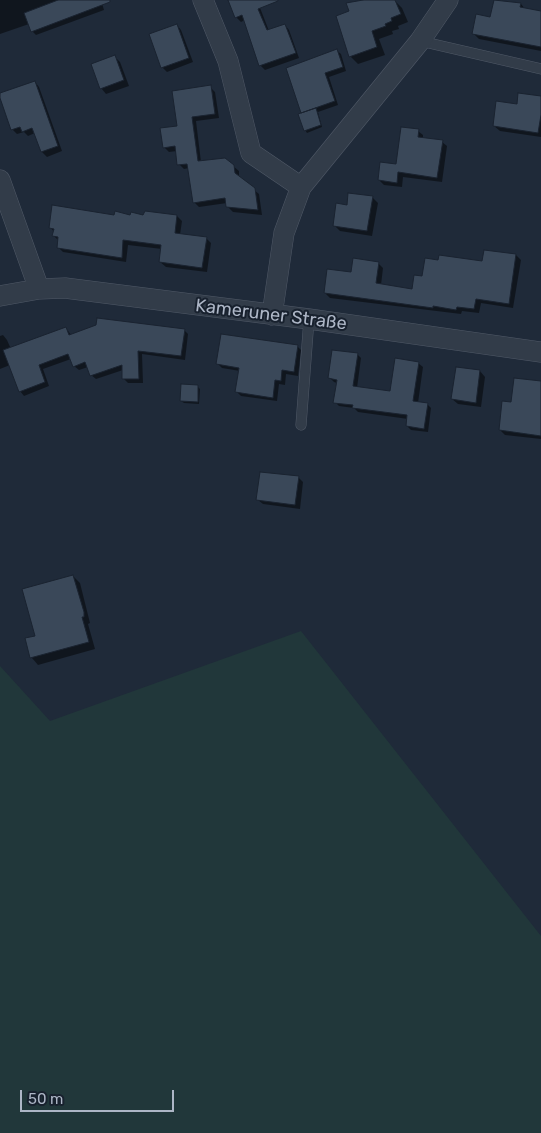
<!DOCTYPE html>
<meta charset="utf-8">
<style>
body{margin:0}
#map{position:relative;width:541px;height:1133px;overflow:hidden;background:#1f2a39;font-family:Rubik,sans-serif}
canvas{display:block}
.scale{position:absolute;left:20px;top:1090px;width:154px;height:22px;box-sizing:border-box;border:2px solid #adb6c6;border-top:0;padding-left:6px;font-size:15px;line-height:18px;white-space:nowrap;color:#adb6c6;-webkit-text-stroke:4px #18212e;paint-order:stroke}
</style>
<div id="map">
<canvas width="541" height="1133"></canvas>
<div class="scale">50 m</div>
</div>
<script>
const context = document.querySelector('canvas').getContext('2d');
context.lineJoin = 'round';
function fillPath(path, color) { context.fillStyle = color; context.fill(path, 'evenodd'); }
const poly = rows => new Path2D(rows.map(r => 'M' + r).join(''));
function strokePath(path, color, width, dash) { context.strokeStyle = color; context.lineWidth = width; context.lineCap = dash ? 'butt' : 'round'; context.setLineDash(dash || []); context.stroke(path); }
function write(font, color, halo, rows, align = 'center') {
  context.font = font + ' Rubik,sans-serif'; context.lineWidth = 4; context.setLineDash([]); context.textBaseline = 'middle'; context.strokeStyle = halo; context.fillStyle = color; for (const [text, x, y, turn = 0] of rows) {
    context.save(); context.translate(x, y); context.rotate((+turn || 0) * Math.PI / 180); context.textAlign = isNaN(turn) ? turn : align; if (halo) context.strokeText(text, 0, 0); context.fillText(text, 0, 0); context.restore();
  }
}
const green = poly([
 [301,631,541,936,541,1133,0,1133,0,666,50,721]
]);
const shadow = poly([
 [0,0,101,0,104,10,36,35,32,31,29,24,0,34],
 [257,0,269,31,285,25,289,30,299,58,265,70,260,65,245,20,241,22,236,17],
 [370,0,394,0,402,8,408,22,398,26,399,29,392,31,393,34,379,39,385,55,358,64,350,56,351,12],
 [495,0,521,4,526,10,541,13,541,51,479,39,474,34,491,18],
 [177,25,181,30,193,62,167,72,162,67],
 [336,50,341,54,346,71,329,77,338,105,318,112,322,127,307,133,305,130,302,112],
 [115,57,120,62,129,86,106,94,101,88],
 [35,82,39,87,62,151,47,157,42,152,35,133,28,136,24,132,17,134,12,129],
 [210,87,215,92,219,118,196,121,201,162,233,166,239,171,239,178,259,194,262,215,233,212,228,207,227,203,199,207,194,202,189,168,184,169,179,164,177,151,169,152,164,147],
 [541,97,541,137,500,131,494,126,518,105],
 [418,131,423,135,423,139,442,142,447,146,442,182,403,177,402,187,384,185,379,180,397,165],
 [372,197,378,203,372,236,340,231,334,225,348,206],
 [177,216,182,221,180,235,206,238,211,243,207,272,166,267,160,262,162,249,128,245,126,262,63,252,58,247,59,241,54,236,54,232,51,228,115,217],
 [485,251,516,255,521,260,513,308,481,303,479,313,462,311,461,314,330,298,325,293,352,273,378,263,383,268,381,285,413,290,423,278,483,262],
 [66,328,71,335,184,330,188,334,185,360,142,354,143,383,128,383,124,379,123,370,96,379,91,375,88,367,79,370,74,366,71,359,43,369,49,386,24,396,20,391,10,365,0,369,0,336,3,335,7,340,11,349],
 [297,346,301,350,298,376,286,374,285,385,279,384,277,401,241,396,237,392,240,371,222,368,218,364],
 [357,354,361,358,357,388,391,393,418,363,423,367,418,403,427,404,431,408,428,432,411,430,407,426,408,419,358,412,354,408,339,406,335,402,337,383,334,382,330,378],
 [457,368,480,371,485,377,481,407,458,404,452,399],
 [541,383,541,439,505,435,500,430,512,404],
 [197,386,200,389,199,404,184,403,181,401],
 [298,477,303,482,300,509,263,504,258,500],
 [73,576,80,583,90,623,88,624,95,649,38,665,32,658,26,639,36,636]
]);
const building = poly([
 [58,0,110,0,110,2,31,32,24,13,58,0],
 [228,0,278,0,278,1,258,9,267,30,285,24,296,53,259,66,242,15,235,18,228,0],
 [363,0,395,0,401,14,391,18,392,21,385,24,386,26,372,31,377,47,349,57,336,16,349,11,346,3,363,0],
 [494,0,521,3,520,7,541,11,541,47,472,34,476,14,490,17,494,0],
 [177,24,189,58,161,68,149,34,177,24],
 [337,49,343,67,325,73,335,101,301,113,286,68,337,49],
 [115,55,124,80,100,89,91,64,115,55],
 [35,81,58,146,41,152,32,128,22,132,20,127,11,130,0,98,0,93,35,81],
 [211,85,215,114,192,117,198,161,225,158,234,165,235,173,255,188,258,210,226,207,225,198,193,203,187,164,177,165,175,146,163,148,160,128,177,126,172,91,211,85],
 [518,93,541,96,541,115,538,133,493,126,496,101,517,104,518,93],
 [316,108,321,125,304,131,298,114,316,108],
 [401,127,419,129,418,137,443,140,437,178,398,172,397,183,378,180,380,162,396,164,401,127],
 [348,193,373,196,367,231,333,226,336,203,347,205,348,193],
 [52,205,114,215,115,211,130,215,131,212,143,215,145,211,177,215,175,233,207,237,202,268,159,262,161,245,123,240,122,258,57,248,58,237,52,236,54,229,49,228,52,205],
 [484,250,516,254,509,304,476,299,474,309,457,307,456,310,433,306,433,308,324,293,327,269,351,272,353,258,379,262,376,283,412,289,414,275,422,276,425,258,438,260,439,255,482,261,484,250],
 [97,318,185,329,181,356,138,351,139,379,122,379,122,365,90,376,85,362,73,367,68,354,39,365,45,382,19,392,3,350,66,327,69,335,96,325,97,318],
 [221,334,298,345,294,372,282,370,281,381,275,380,273,398,235,392,239,368,216,364,221,334],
 [332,350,358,353,353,386,390,391,395,358,419,362,413,401,428,403,424,429,406,426,407,415,352,408,353,405,333,403,337,380,328,378,332,350],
 [456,367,480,370,476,403,451,399,456,367],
 [514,378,541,381,541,436,499,430,502,401,511,402,514,378],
 [181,384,198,385,198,402,180,401,181,384],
 [260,472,299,476,295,505,256,500,260,472],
 [73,575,84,612,84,617,82,617,89,642,30,658,25,638,35,636,22,589,73,575]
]);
const service = poly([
 [420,41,541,69],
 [301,425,309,319]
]);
const minor = poly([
 [203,0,228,61,251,153,301,187],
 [0,180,39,289],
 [0,296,39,289,65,288,309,319,541,352],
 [272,315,284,233,301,187,420,41,448,0]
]);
const streetNames = [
 ["Kameruner Straße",271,315,7]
];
fillPath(green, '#21373a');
fillPath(shadow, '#0007');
fillPath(building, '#3a4859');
strokePath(building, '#1a2330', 1);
strokePath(service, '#505967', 11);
strokePath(minor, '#505967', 21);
strokePath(service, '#323c49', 10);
strokePath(minor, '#323c49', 20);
write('18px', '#adb6c6', '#18212e', streetNames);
</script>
